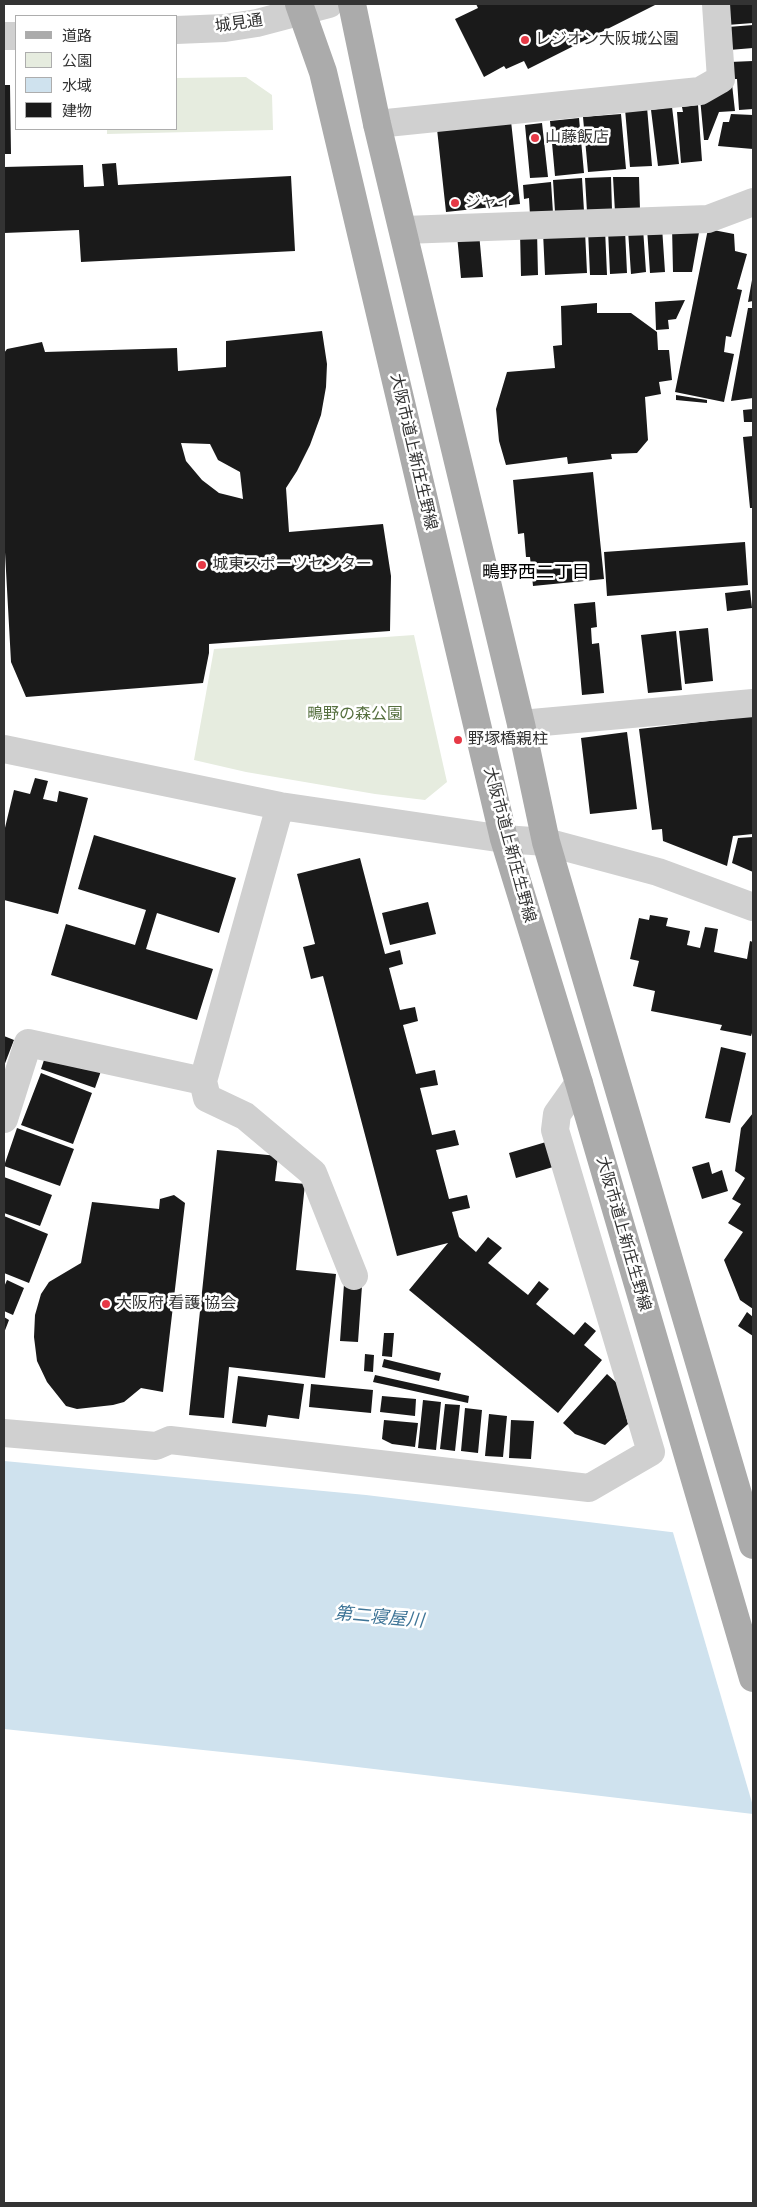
<!DOCTYPE html>
<meta charset="utf-8">
<style>
body{margin:0}
#map{position:relative;width:757px;height:2207px;overflow:hidden;background:#fff;font-family:"Varela Round","Noto Sans JP",sans-serif}
canvas{display:block}
.frame{position:absolute;inset:0;border:5px solid #333;pointer-events:none}
.legend{position:absolute;left:15px;top:15px;width:162px;height:115px;box-sizing:border-box;background:#fff;border:1px solid #adadad;margin:0;padding:6px 9px;list-style:none;font-size:15px;color:#333}
.legend li{display:flex;align-items:center;gap:10px;height:25px}
.legend b{width:25px;border:1px solid #adadad}
</style>
<div id="map">
<canvas width="757" height="2207"></canvas>
<div class="frame"></div>
<ul class="legend">
<li><b style="height:6px;background:#ababab"></b>道路</li>
<li><b style="height:14px;background:#e6ecdf"></b>公園</li>
<li><b style="height:14px;background:#cfe2ee"></b>水域</li>
<li><b style="height:14px;background:#1a1a1a"></b>建物</li>
</ul>
</div>
<script>
const context = document.querySelector('canvas').getContext('2d');
context.lineJoin = 'round';
function fillPath(path, color) { context.fillStyle = color; context.fill(path, 'evenodd'); }
const poly = rows => new Path2D(rows.map(r => 'M' + r).join(''));
function strokePath(path, color, width, dash) { context.strokeStyle = color; context.lineWidth = width; context.lineCap = dash ? 'butt' : 'round'; context.setLineDash(dash || []); context.stroke(path); }
function write(font, color, halo, rows, align = 'center') {
  context.font = font + ' "Varela Round","Noto Sans JP",sans-serif'; context.lineWidth = 5; context.setLineDash([]); context.textBaseline = 'middle'; context.strokeStyle = halo; context.fillStyle = color; for (const [text, x, y, turn = 0] of rows) {
    context.save(); context.translate(x, y); context.rotate((+turn || 0) * Math.PI / 180); context.textAlign = isNaN(turn) ? turn : align; if (halo) context.strokeText(text, 0, 0); context.fillText(text, 0, 0); context.restore();
  }
}
const green = poly([
 [246,77,272,95,273,130,107,134,107,129,176,129,176,78],
 [414,635,447,782,425,800,375,794,246,772,194,760,214,649]
]);
const water = poly([
 [4,1461,366,1495,753,1542,753,1814,298,1760,4,1729]
]);
const pier = poly([
 [672,1529,753,1539,753,1806]
]);
const building = poly([
 [476,4,657,4,528,69,524,61,506,69,504,66,484,77,455,19,478,8],
 [726,4,753,4,753,23,727,25],
 [753,25,753,48,729,50,728,27],
 [753,61,753,109,739,110,737,79,731,79,730,62],
 [732,84,735,111,719,112,708,140,704,140,700,98],
 [4,85,10,85,11,154,4,154],
 [698,105,702,161,681,163,677,112,683,112,682,107],
 [647,107,652,166,630,167,625,109],
 [672,107,679,164,658,166,651,110],
 [621,114,626,169,588,172,583,117],
 [731,114,753,115,753,149,718,146,723,122,729,122],
 [579,118,584,173,555,176,550,121],
 [511,121,520,204,446,212,437,129],
 [542,123,548,177,530,178,525,125],
 [116,163,118,185,291,176,295,251,81,262,79,230,4,233,4,167,83,165,84,187,104,186,102,164],
 [611,177,612,210,587,212,585,178],
 [613,177,639,177,640,210,615,212],
 [582,178,584,211,555,212,553,180],
 [551,182,553,213,530,215,529,198,524,199,523,185],
 [672,226,700,227,692,272,673,272],
 [662,227,665,272,650,273,647,228],
 [643,228,646,272,631,274,628,230],
 [605,229,607,275,590,275,588,230],
 [708,229,734,234,735,251,747,254,737,289,742,290,731,337,726,336,724,352,734,354,724,402,675,392],
 [608,230,625,230,627,273,610,274],
 [537,231,538,275,521,276,520,232],
 [585,231,587,273,545,275,543,232],
 [479,233,483,277,461,278,457,235],
 [752,280,753,301,748,302],
 [685,300,676,319,668,320,669,329,656,330,655,302],
 [597,303,597,313,631,313,657,332,658,350,669,350,672,380,659,382,661,394,645,397,648,440,637,453,611,454,612,459,568,464,567,457,506,465,499,441,496,409,507,372,555,368,553,346,562,345,561,306],
 [748,308,753,308,753,398,731,401],
 [322,331,327,364,326,387,321,415,310,445,297,471,286,488,289,532,383,524,391,576,390,631,209,644,209,653,203,683,26,697,11,662,4,534,4,353,7,349,42,342,45,352,177,348,178,371,226,367,226,341],
 [181,443,210,444,218,460,240,472,243,499,219,493,202,480,186,461],
 [676,395,707,400,707,403,676,400],
 [753,409,753,422,744,422,743,410],
 [753,436,753,508,750,508,743,437],
 [593,472,604,579,533,586,530,557,526,557,524,533,518,534,513,480],
 [745,542,748,585,607,596,604,552],
 [750,590,752,608,727,611,725,593],
 [595,602,597,627,591,628,592,644,599,643,604,693,582,695,574,604],
 [708,628,713,681,685,684,679,631],
 [676,631,682,690,648,693,641,635],
 [753,716,753,834,733,836,727,866,663,841,662,829,652,830,639,729],
 [627,732,637,809,590,814,581,738],
 [35,778,48,781,43,799,57,802,59,791,88,798,58,914,4,900,4,832,14,790,30,794],
 [94,835,236,878,219,933,157,913,146,949,213,969,197,1020,51,975,66,924,135,945,146,910,78,889],
 [753,837,753,872,732,863,738,838],
 [360,858,385,954,400,950,403,964,389,968,400,1010,415,1007,418,1021,403,1025,416,1074,435,1070,438,1085,420,1088,432,1135,455,1130,459,1145,436,1150,449,1199,467,1195,470,1208,452,1212,459,1237,476,1252,488,1237,502,1248,488,1263,528,1295,539,1281,549,1289,536,1304,574,1335,585,1322,596,1331,584,1345,602,1360,558,1413,409,1290,448,1243,397,1256,323,976,311,979,303,947,315,944,297,874],
 [428,902,436,934,390,945,382,913],
 [650,915,668,918,666,926,690,931,687,945,700,948,705,927,718,929,714,952,747,959,750,941,753,942,753,1030,751,1036,720,1030,722,1025,651,1011,655,991,633,986,639,961,630,959,639,918,649,920],
 [4,1036,14,1040,4,1066],
 [721,1047,746,1053,730,1123,705,1118],
 [47,1051,101,1071,95,1088,41,1069],
 [41,1073,92,1093,73,1144,21,1125],
 [753,1113,753,1309,740,1300,724,1260,743,1232,728,1223,741,1204,732,1199,745,1178,735,1171,741,1128],
 [17,1128,74,1149,60,1186,4,1166],
 [546,1142,553,1167,516,1178,509,1153],
 [217,1150,278,1156,275,1181,305,1184,296,1270,336,1274,325,1378,229,1367,224,1418,189,1415],
 [709,1162,712,1174,722,1170,728,1191,702,1199,692,1167],
 [4,1177,52,1195,40,1226,4,1213],
 [174,1195,185,1203,163,1392,141,1388,124,1402,113,1405,77,1409,66,1406,47,1382,37,1361,34,1337,35,1315,41,1294,49,1282,81,1263,92,1202,159,1209,160,1199],
 [4,1216,48,1234,29,1283,4,1273],
 [7,1280,24,1288,13,1315,4,1311,4,1287],
 [344,1284,362,1286,358,1342,340,1341],
 [747,1312,753,1317,753,1336,738,1326],
 [4,1317,9,1320,4,1333],
 [384,1333,394,1333,392,1357,382,1356],
 [365,1354,374,1355,373,1372,364,1371],
 [384,1359,441,1373,439,1381,382,1367],
 [607,1374,619,1385,628,1424,605,1445,575,1434,563,1423],
 [375,1375,469,1396,468,1403,373,1382],
 [238,1376,304,1384,299,1419,268,1415,266,1427,232,1423],
 [311,1384,373,1390,371,1413,309,1407],
 [382,1396,416,1399,415,1416,380,1412],
 [423,1400,441,1402,436,1450,418,1448],
 [445,1404,460,1405,455,1451,440,1449],
 [465,1408,482,1410,478,1453,461,1451],
 [489,1414,507,1416,503,1457,485,1456],
 [384,1420,418,1423,415,1447,392,1444,382,1439],
 [511,1420,534,1421,531,1459,509,1458]
]);
const minor = poly([
 [176,30,225,28,257,23,329,4],
 [4,36,16,36],
 [377,124,700,91,721,79,716,4],
 [404,230,708,219,753,202],
 [521,724,753,703],
 [4,749,280,806,504,839,546,842,658,872,753,907],
 [203,1081,207,1098,245,1116,313,1173,354,1276],
 [4,1119,28,1043,203,1081,280,806],
 [4,1433,156,1446,170,1440,589,1488,651,1452,555,1130,557,1114,579,1083]
]);
const major = poly([
 [299,4,323,72,504,839,579,1083,753,1678],
 [352,4,377,124,521,724,546,842,753,1545]
]);
const markers = [
 [525,40,5,"#e63946"],
 [535,138,5,"#e63946"],
 [455,203,5,"#e63946"],
 [202,565,5,"#e63946"],
 [458,740,5,"#e63946"],
 [106,1304,5,"#e63946"]
];
const streetNames = [
 ["城見通",239,24,-8],
 ["大阪市道上新庄生野線",413,452,77],
 ["大阪市道上新庄生野線",509,845,75],
 ["大阪市道上新庄生野線",623,1234,74]
];
const poiNames = [
 ["レジオン大阪城公園",535,40],
 ["山藤飯店",545,138],
 ["ジャイ",465,203],
 ["城東スポーツセンター",212,565],
 ["野塚橋親柱",468,740],
 ["大阪府 看護 協会",116,1304]
];
const parkNames = [
 ["鴫野の森公園",355,715]
];
const neighbourhoodNames = [
 ["鴫野西二丁目",536,573]
];
const waterNames = [
 ["第二寝屋川",379,1618,5]
];
fillPath(green, '#e6ecdf');
fillPath(water, '#cfe2ee');
fillPath(pier, '#fff');
fillPath(building, '#1a1a1a');
strokePath(minor, '#d0d0d0', 28);
strokePath(major, '#ababab', 28);
for (const [x, y, r, color] of markers) { const dot = new Path2D(); dot.arc(x, y, r, 0, 2 * Math.PI); context.fillStyle = color; context.fill(dot); strokePath(dot, '#fff', 2); }
write('16px', '#333', '#fff', streetNames);
write('16px', '#333', '#fff', poiNames, 'left');
write('16px', '#56703f', '#fff', parkNames);
write('18px', '#000', '#fff', neighbourhoodNames);
write('italic 18px', '#3f7597', '#fff', waterNames);
</script>
